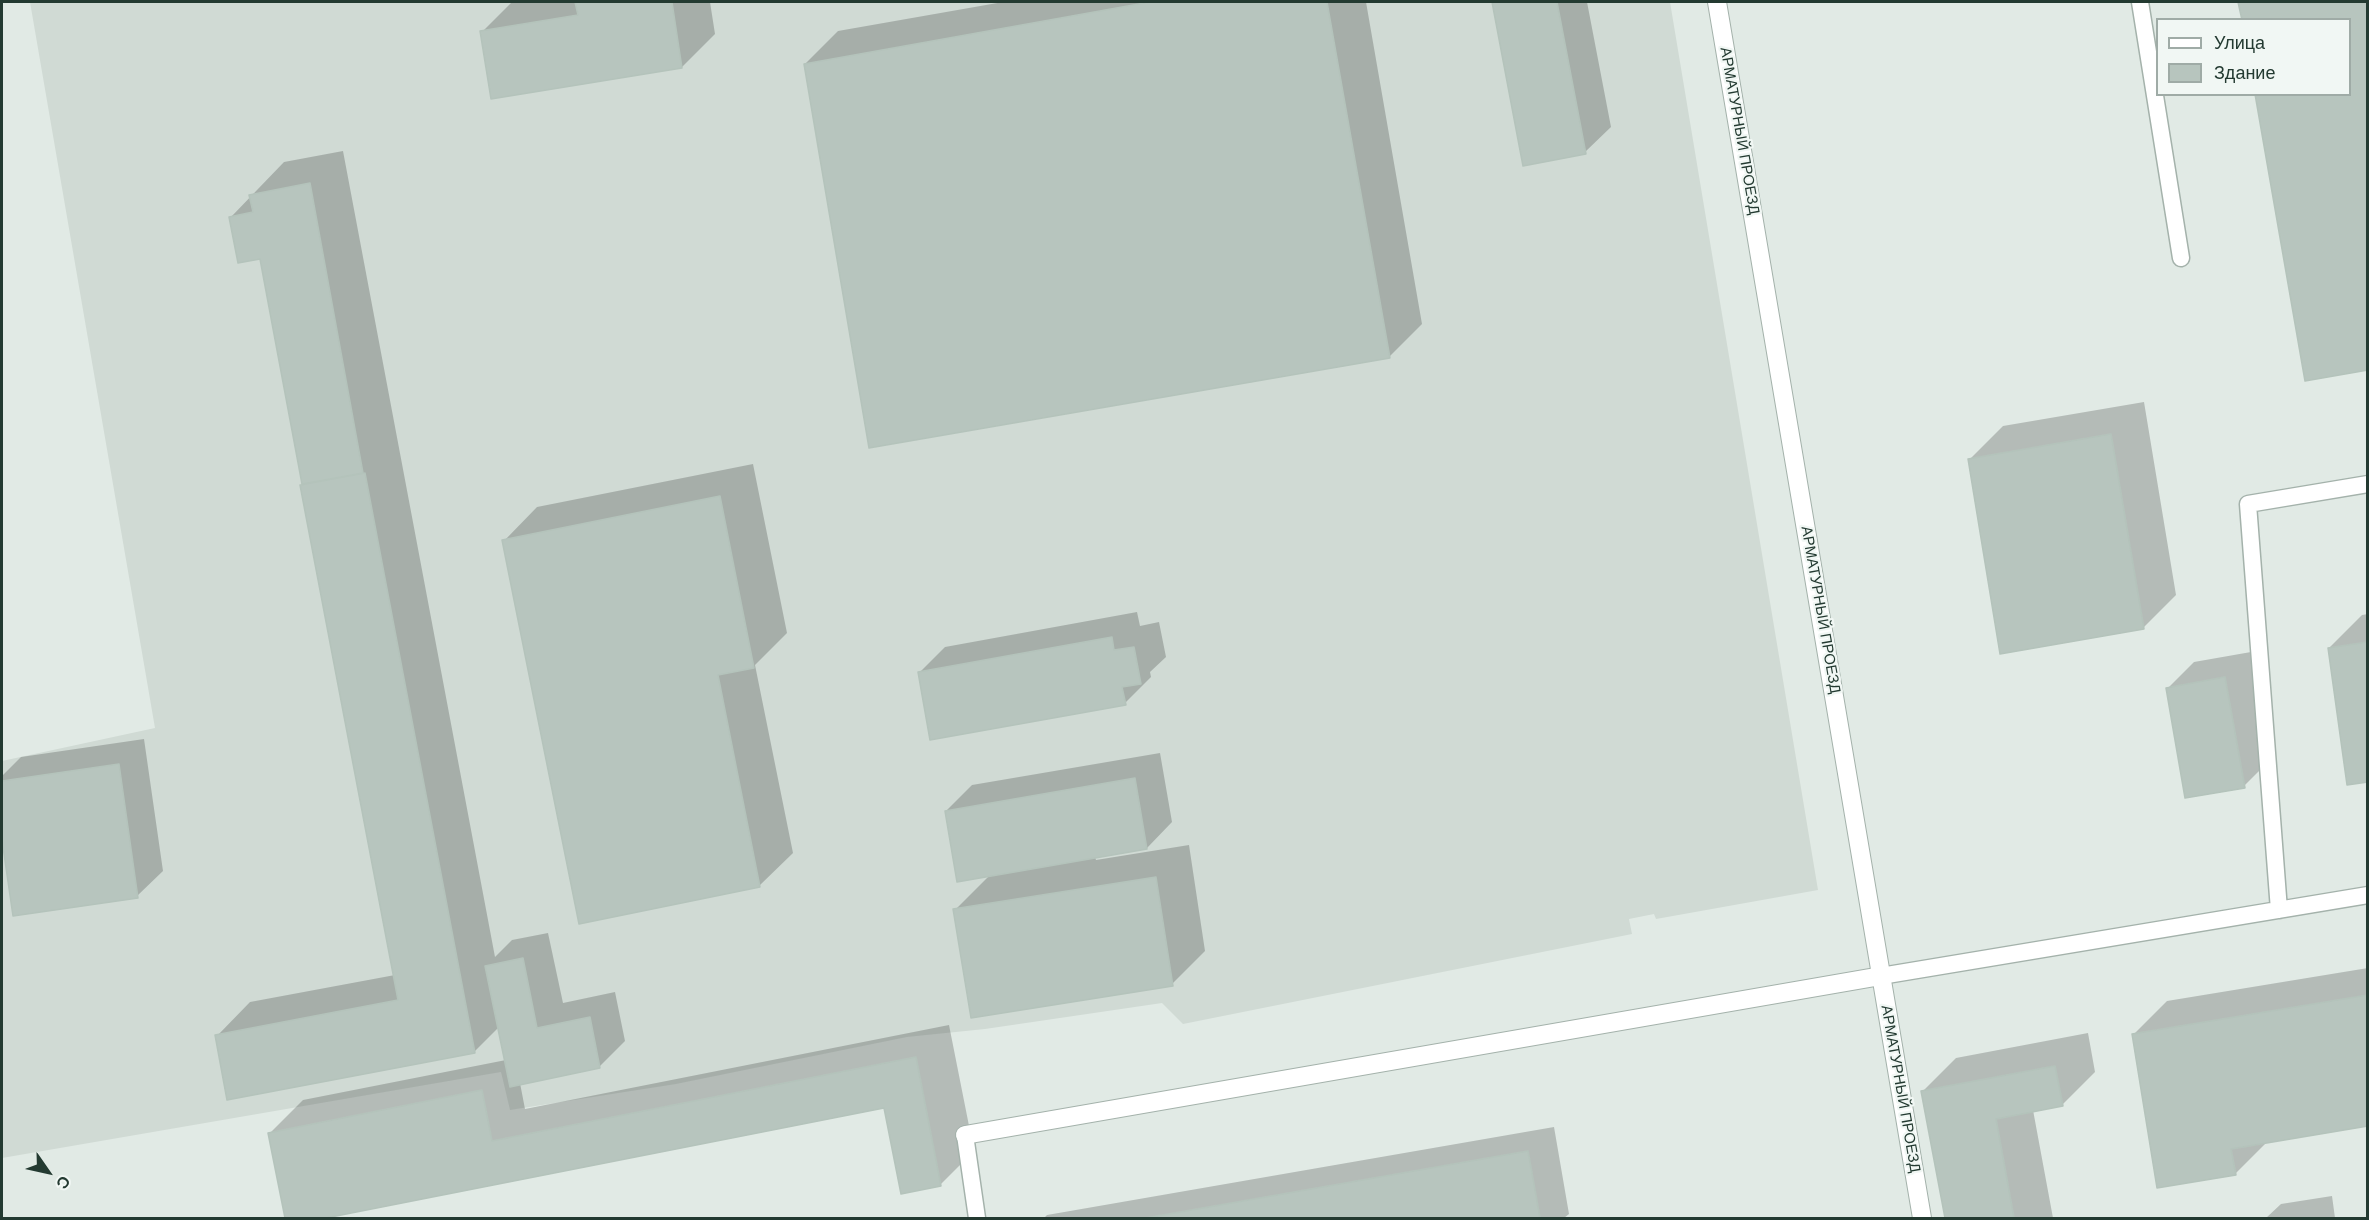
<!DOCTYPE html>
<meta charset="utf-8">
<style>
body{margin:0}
#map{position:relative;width:2369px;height:1220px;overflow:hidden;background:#e1eae5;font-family:"DM Sans",sans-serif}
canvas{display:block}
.frame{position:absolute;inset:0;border:3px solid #233a31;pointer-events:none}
.legend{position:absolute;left:2156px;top:18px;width:195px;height:78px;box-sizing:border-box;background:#f1f7f4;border:2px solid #9faba6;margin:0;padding:8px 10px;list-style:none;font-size:18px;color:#233a31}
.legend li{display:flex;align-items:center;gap:12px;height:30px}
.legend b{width:30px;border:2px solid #9faba6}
.north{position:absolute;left:18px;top:1142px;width:60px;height:60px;-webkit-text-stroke:4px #f1f7f4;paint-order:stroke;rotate:124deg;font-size:16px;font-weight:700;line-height:24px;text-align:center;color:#233a31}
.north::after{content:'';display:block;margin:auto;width:21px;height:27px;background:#233a31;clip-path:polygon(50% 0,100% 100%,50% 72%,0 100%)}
</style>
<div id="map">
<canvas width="2369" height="1220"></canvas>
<div class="frame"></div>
<ul class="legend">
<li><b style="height:8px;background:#fff"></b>Улица</li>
<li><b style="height:16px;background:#b7c5be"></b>Здание</li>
</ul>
<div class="north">С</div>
</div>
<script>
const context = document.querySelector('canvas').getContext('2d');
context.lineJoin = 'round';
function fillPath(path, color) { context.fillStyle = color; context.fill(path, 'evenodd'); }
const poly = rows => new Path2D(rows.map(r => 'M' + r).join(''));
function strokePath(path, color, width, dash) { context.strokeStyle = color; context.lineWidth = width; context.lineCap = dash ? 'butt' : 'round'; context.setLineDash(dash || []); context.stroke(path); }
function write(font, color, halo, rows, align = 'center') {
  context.font = font + ' "DM Sans",sans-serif'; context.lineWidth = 4.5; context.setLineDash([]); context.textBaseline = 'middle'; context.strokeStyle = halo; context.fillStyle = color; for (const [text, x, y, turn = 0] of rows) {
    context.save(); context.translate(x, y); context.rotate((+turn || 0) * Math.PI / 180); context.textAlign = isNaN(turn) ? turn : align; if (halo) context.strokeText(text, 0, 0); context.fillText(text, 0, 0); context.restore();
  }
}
const built = poly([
 [30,2,1150,2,804,64,870,448,1390,358,1327,2,1670,2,1818,890,1656,919,1654,914,1629,919,1632,934,1183,1024,1162,1003,985,1029,907,1037,676,1084,510,1110,501,1072,2,1158,2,761,155,728]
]);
const shadow = poly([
 [512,2,710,2,715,34,682,67,482,32],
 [1003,2,1366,2,1422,324,1389,357,805,64,838,31],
 [1493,2,1587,2,1611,127,1585,152,1524,164],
 [2240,2,2368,2,2368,368,2350,94,2350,20,2243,20],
 [343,151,495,957,512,940,548,933,563,1003,615,992,625,1041,599,1067,520,1083,525,1109,949,1025,974,1151,941,1184,885,1106,318,1218,287,1218,270,1133,303,1100,506,1060,499,1027,474,1052,217,1036,250,1002,395,975,261,257,231,217,284,162],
 [2144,402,2176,595,2143,628,1970,459,2003,426],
 [753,464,787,633,755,665,793,853,759,886,504,541,537,507],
 [1137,612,1140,626,1159,622,1166,657,1150,672,1151,677,1125,703,919,673,945,647],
 [2368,614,2368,781,2329,648,2362,615],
 [2251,652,2270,760,2244,786,2168,688,2194,662],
 [144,739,163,871,137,896,14,915,2,829,2,776,21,757],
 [1160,753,1172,822,1147,848,1095,857,1096,860,1189,845,1205,951,1172,984,955,910,990,875,946,811,972,785],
 [2368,968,2368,1125,2267,1142,2235,1174,2134,1034,2167,1001],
 [2088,1033,2095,1072,2062,1105,2033,1110,2053,1218,1947,1218,1923,1091,1956,1058],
 [1554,1127,1569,1214,1564,1218,1044,1218,1047,1215],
 [2332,1196,2335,1218,2266,1218,2281,1204]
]);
const building = poly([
 [575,2,672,2,682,68,491,99,480,31,578,15,575,2],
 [1150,2,1327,2,1390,358,869,448,804,64,1150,2],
 [1492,2,1557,2,1586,154,1523,166,1492,2],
 [2238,2,2368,2,2368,370,2305,381,2255,94,2350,94,2350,20,2242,20,2238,2],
 [310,183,363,473,302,484,260,259,238,263,229,217,253,212,249,195,310,183],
 [2111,434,2144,629,2000,654,1968,459,2111,434],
 [365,473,475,1053,227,1100,215,1035,398,1000,300,485,365,473],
 [720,496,754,668,718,675,760,887,579,924,502,540,720,496],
 [1112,637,1114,650,1134,647,1141,684,1122,687,1126,705,930,740,918,672,1112,637],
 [2368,642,2368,782,2347,785,2328,648,2368,642],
 [2225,677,2245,788,2185,798,2166,688,2225,677],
 [119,764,138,898,13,916,2,840,2,781,119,764],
 [1135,778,1147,849,957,882,945,811,1135,778],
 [1156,877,1173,986,971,1018,953,909,1156,877],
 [523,958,537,1028,590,1017,600,1068,510,1087,485,966,523,958],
 [2368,995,2368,1126,2231,1149,2236,1175,2157,1188,2132,1034,2368,995],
 [916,1057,941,1186,901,1194,884,1108,326,1218,285,1218,268,1133,482,1090,492,1141,916,1057],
 [2055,1066,2063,1106,1996,1119,2014,1218,1945,1218,1921,1091,2055,1066],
 [1528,1151,1540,1218,1146,1218,1528,1151]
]);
const service = poly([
 [2140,2,2181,258],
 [2279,910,2248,504,2368,484],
 [1881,976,2368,895],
 [965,1135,977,1218]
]);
const minor = poly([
 [965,1135,1881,976]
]);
const tertiary = poly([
 [1717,2,1922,1218]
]);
const streetNames = [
 ["АРМАТУРНЫЙ ПРОЕЗД",1739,131,80],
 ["АРМАТУРНЫЙ ПРОЕЗД",1820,610,80],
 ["АРМАТУРНЫЙ ПРОЕЗД",1900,1089,80]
];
fillPath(built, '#d0dad4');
fillPath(shadow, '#0003');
fillPath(building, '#b7c5be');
strokePath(building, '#b4c3bb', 1.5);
strokePath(service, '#a4b2ab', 19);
strokePath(minor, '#a4b2ab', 20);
strokePath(tertiary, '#a4b2ab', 20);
strokePath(service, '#fff', 16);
strokePath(minor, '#fff', 18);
strokePath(tertiary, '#fff', 18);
write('15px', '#233a31', '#f1f7f4', streetNames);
</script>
